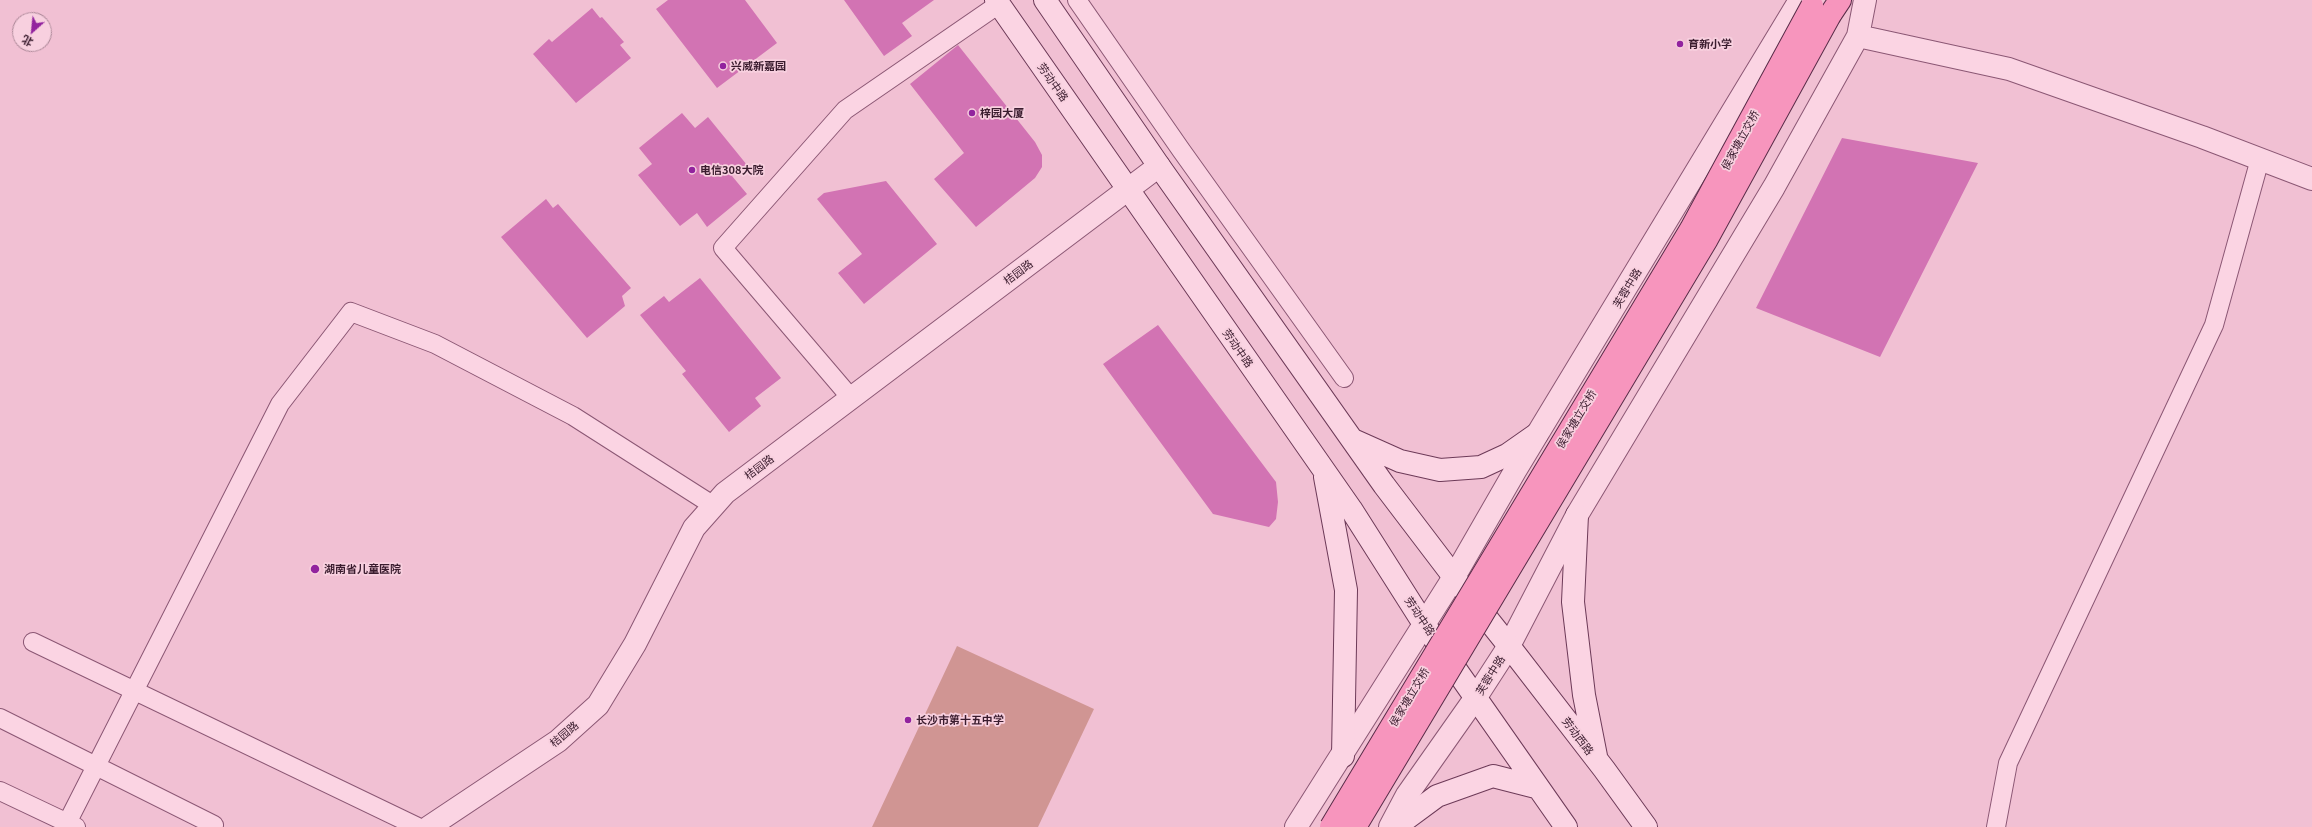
<!DOCTYPE html>
<meta charset="utf-8">
<style>
body{margin:0}
#map{position:relative;width:2312px;height:827px;overflow:hidden;background:#f1c0d3;font-family:Georgia,"Noto Sans SC",serif}
canvas{display:block}
.north{position:absolute;left:12px;top:12px;width:40px;height:40px;box-sizing:border-box;background:#f8d0df;border:1px solid #ac8898;border-radius:50%;rotate:207deg;font-size:11px;font-weight:700;line-height:16px;text-align:center;color:#3a1c2e}
.north::after{content:'';display:block;margin:auto;width:14px;height:18px;background:#92239e;clip-path:polygon(50% 0,100% 100%,50% 72%,0 100%)}
</style>
<div id="map">
<canvas width="2312" height="827"></canvas>
<div class="north">北</div>
</div>
<script>
const context = document.querySelector('canvas').getContext('2d');
context.lineJoin = 'round';
function fillPath(path, color) { context.fillStyle = color; context.fill(path, 'evenodd'); }
const poly = rows => new Path2D(rows.map(r => 'M' + r).join(''));
function strokePath(path, color, width, dash) { context.strokeStyle = color; context.lineWidth = width; context.lineCap = dash ? 'butt' : 'round'; context.setLineDash(dash || []); context.stroke(path); }
function write(font, color, halo, rows, align = 'center') {
  context.font = font + ' Georgia,"Noto Sans SC",serif'; context.lineWidth = 3.5; context.setLineDash([]); context.textBaseline = 'middle'; context.strokeStyle = halo; context.fillStyle = color; for (const [text, x, y, turn = 0] of rows) {
    context.save(); context.translate(x, y); context.rotate((+turn || 0) * Math.PI / 180); context.textAlign = isNaN(turn) ? turn : align; if (halo) context.strokeText(text, 0, 0); context.fillText(text, 0, 0); context.restore();
  }
}
const green = poly([
 [957,646,1094,709,1038,827,872,827]
]);
const building = poly([
 [668,0,745,0,777,43,717,88,656,9],
 [844,0,934,0,902,23,912,36,884,56],
 [592,8,600,18,602,17,624,42,620,45,631,58,576,103,533,54,549,39,552,42],
 [958,45,1035,142,1042,155,1042,167,1035,178,976,227,934,179,964,153,910,84],
 [682,113,695,128,708,117,747,165,732,176,747,194,707,227,697,213,680,226,638,175,652,164,639,148],
 [1842,138,1978,163,1880,357,1756,308],
 [886,181,937,244,864,304,838,273,862,254,817,199,824,193],
 [546,199,553,208,558,204,631,288,622,296,625,306,587,338,501,237],
 [700,278,781,378,755,398,761,406,729,432,682,374,686,371,640,315,664,296,669,302],
 [1158,325,1276,482,1278,502,1276,519,1269,527,1213,514,1103,364]
]);
const minor = poly([
 [1077,0,1181,150,1344,378],
 [851,398,723,248,845,110,999,4],
 [33,642,418,827],
 [0,718,214,825],
 [0,791,76,827],
 [65,827,280,404,351,312,435,344,573,416,714,506],
 [1996,827,2008,763,2214,325,2260,159]
]);
const tertiary = poly([
 [1858,36,2009,69,2202,137,2312,179],
 [429,827,558,741,598,705,635,644,694,528,725,493,1159,166],
 [1296,827,1454,577,1515,471,1800,0],
 [1390,827,1407,795,1476,697,1509,646,1577,515,1774,187,1858,36,1865,0]
]);
const secondary = poly([
 [996,0,1351,509,1424,624,1566,827],
 [1045,0,1159,166,1384,485,1454,577,1509,646,1604,769,1646,827],
 [1353,440,1400,461,1440,470,1481,467,1507,455,1537,434],
 [1325,477,1346,590,1343,756],
 [1577,515,1573,602,1584,695,1596,756],
 [1395,827,1437,796,1493,776,1536,787]
]);
const primary = poly([
 [1830,15,1840,0]
]);
const primaryBridge = poly([
 [1331,827,1691,229,1812,6],
 [1355,827,1707,239,1830,15]
]);
const markers = [
 [1680,44,4,"#92239e"],
 [723,66,4,"#92239e"],
 [972,113,4,"#92239e"],
 [692,170,4,"#92239e"],
 [315,569,5,"#92239e"],
 [908,720,4,"#92239e"]
];
const poiNames = [
 ["育新小学",1688,44],
 ["兴威新嘉园",731,66],
 ["梓园大厦",980,113],
 ["电信308大院",700,170],
 ["湖南省儿童医院",324,569],
 ["长沙市第十五中学",916,720]
];
const streetNames = [
 ["劳动中路",1053,82,55],
 ["侯家塘立交桥",1740,140,-61],
 ["桔园路",1018,272,-37],
 ["芙蓉中路",1627,288,-59],
 ["劳动中路",1238,348,55],
 ["侯家塘立交桥",1576,419,-59],
 ["桔园路",759,467,-37],
 ["劳动中路",1420,616,56],
 ["芙蓉中路",1490,675,-58],
 ["侯家塘立交桥",1409,697,-59],
 ["桔园路",564,734,-40],
 ["劳动西路",1578,736,53]
];
fillPath(green, '#d09593');
fillPath(building, '#d273b3');
strokePath(minor, '#8b5774', 20);
strokePath(tertiary, '#8b5774', 24);
strokePath(secondary, '#6d3a58', 24);
strokePath(primary, '#592b48', 24);
strokePath(minor, '#fbd4e3', 18);
strokePath(tertiary, '#fbd4e3', 22);
strokePath(secondary, '#fbd4e3', 22);
strokePath(primary, '#f795bd', 22);
strokePath(primaryBridge, '#592b48', 24, []);
strokePath(primaryBridge, '#f795bd', 22);
for (const [x, y, r, color] of markers) { const dot = new Path2D(); dot.arc(x, y, r, 0, 2 * Math.PI); context.fillStyle = color; context.fill(dot); strokePath(dot, '#f8d0df', 1.5); }
write('bold 11px', '#3a1c2e', '#f8d0df', poiNames, 'left');
write('11px', '#3a1c2e', '#f8d0df', streetNames);
</script>
